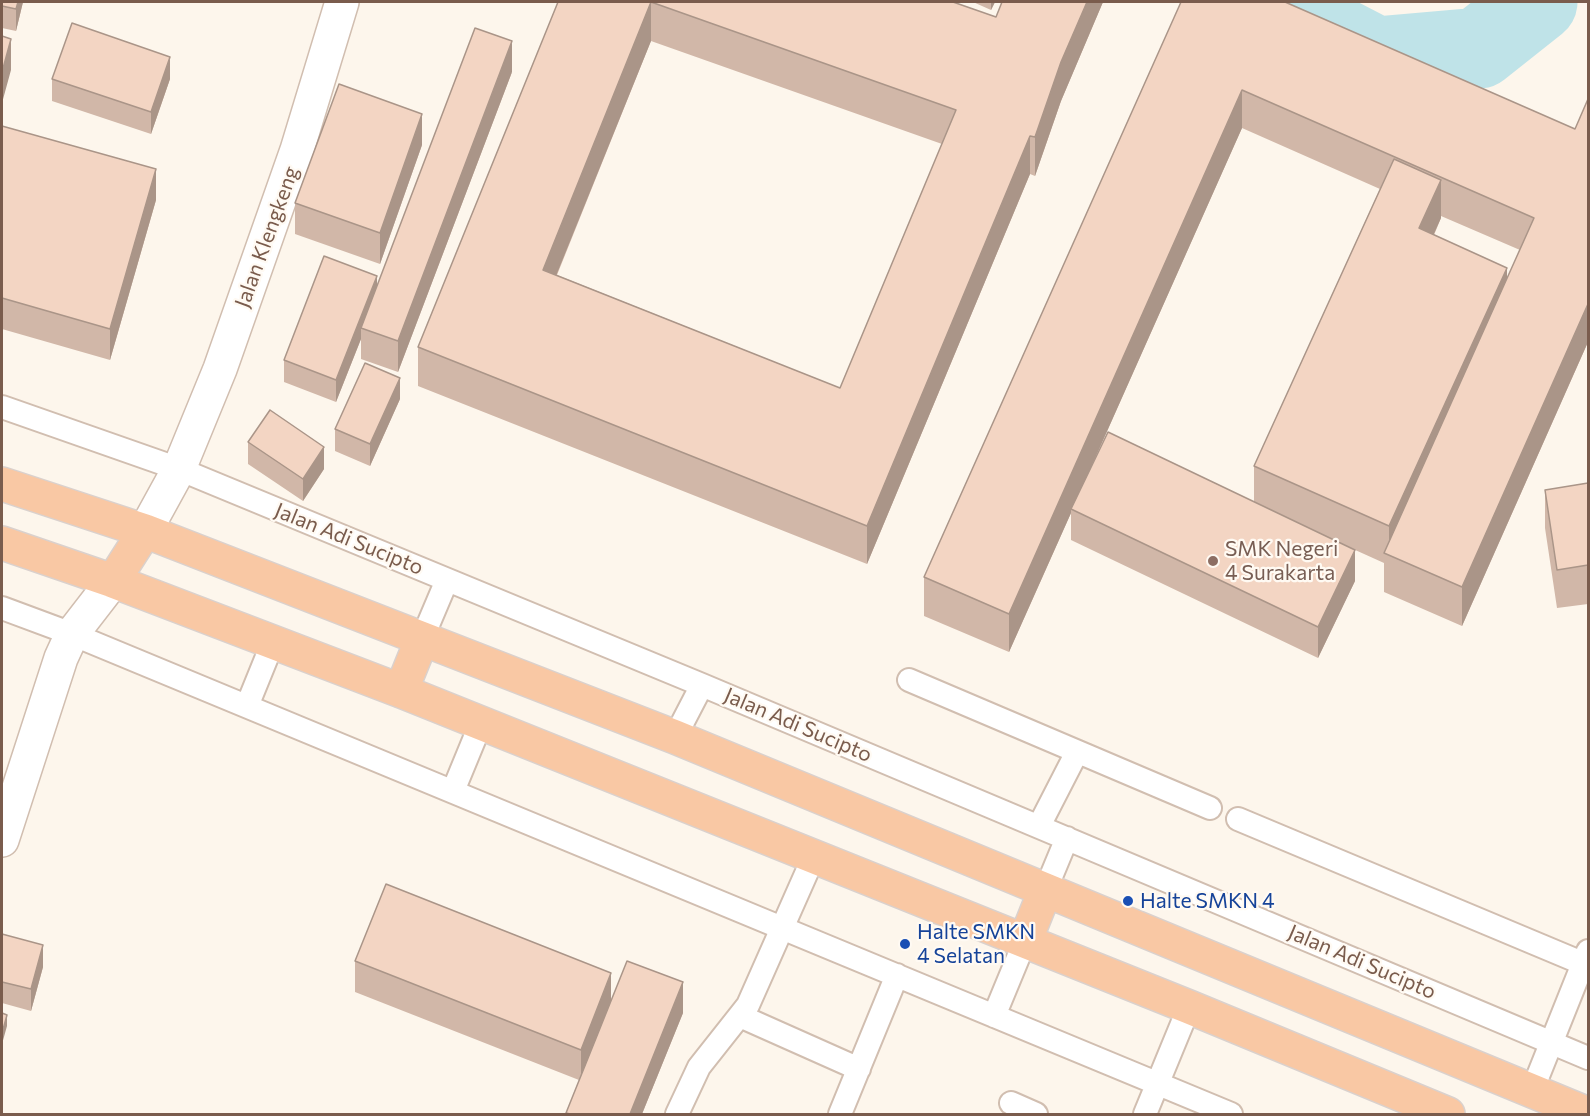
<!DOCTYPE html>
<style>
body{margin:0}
#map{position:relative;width:1590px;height:1116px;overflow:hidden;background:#fdf6ec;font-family:Commissioner,sans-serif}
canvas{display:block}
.frame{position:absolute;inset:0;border:3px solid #7a5c4d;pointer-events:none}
</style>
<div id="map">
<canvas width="1590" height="1116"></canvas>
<div class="frame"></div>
</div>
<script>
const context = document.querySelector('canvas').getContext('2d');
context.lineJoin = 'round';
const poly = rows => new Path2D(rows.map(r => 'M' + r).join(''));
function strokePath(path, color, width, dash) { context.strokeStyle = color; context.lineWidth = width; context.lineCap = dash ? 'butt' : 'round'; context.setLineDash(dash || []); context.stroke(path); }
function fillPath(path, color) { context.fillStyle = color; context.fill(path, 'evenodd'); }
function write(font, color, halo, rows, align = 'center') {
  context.font = font + ' Commissioner,sans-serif'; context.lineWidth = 4.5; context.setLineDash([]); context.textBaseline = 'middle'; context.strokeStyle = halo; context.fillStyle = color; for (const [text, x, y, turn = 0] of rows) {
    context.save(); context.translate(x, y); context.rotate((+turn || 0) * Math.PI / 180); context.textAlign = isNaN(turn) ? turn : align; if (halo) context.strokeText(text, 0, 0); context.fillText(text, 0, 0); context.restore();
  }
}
const river = poly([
 [1283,2,1289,12,1376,57,1479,48,1537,2]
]);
const service = poly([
 [2,407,179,469,702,685,1588,1058],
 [2,608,72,634,1231,1114],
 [422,639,447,580],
 [909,680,1210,808],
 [247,706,273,642],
 [675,737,702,685],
 [453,791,481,723],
 [1238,819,1582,963],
 [1039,826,1077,752],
 [1045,891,1067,838],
 [740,1016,859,1069],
 [994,1016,1025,941],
 [1532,1091,1588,951],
 [1011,1103,1036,1114],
 [677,1114,699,1067,748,1005,814,856],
 [840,1114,897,975],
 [1145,1114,1189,1007]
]);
const minor = poly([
 [145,531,179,469,220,369,297,150,342,2],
 [2,840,61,658,72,634,113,581]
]);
const trunk = poly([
 [2,484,145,531,675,737,1588,1114],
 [2,543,113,581,401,691,1189,1007,1448,1114],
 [113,581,145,531],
 [401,691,422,639],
 [1025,941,1045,891]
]);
const wall = poly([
 [2,2,23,2,16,31,2,28],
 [558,2,953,2,996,17,1002,2,1103,2,1061,101,1035,176,1030,174,867,564,418,386,418,347],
 [651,41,942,144,840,388,557,275],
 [973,2,995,2,991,10],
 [1181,2,1575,129,1588,99,1588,342,1462,626,1384,592,1384,563,1322,535,1355,581,1318,658,1071,540,1071,513,1009,652,924,616,924,577],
 [1242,128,1380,189,1254,466,1254,502,1092,465],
 [1441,216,1520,250,1507,278,1434,235,1441,218],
 [512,72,398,372,361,359,361,339,336,402,284,382,284,360,377,287],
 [52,79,170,79,151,134,52,101],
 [2,129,156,200,110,360,2,329],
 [422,145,380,264,295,234,295,203],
 [400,399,370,466,335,451,335,429],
 [248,442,324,469,303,501,248,464],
 [1588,483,1588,604,1557,608,1545,528,1545,490],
 [2,934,43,967,31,1011,2,1003],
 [355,961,611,1000,683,1013,642,1114,566,1114,579,1080,355,992]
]);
const shadedWall = poly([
 [18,2,23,2,16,31,16,9],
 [651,2,651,41,543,308,543,270],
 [991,2,995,2,991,10],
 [1087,2,1103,2,1061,101,1035,176,1035,137,1061,62],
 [11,39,11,70,2,103,2,72],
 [512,41,512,72,398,372,398,341],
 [170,57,170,79,151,134,151,112],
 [1242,90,1242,128,1072,510,1071,509,1071,513,1009,652,1009,614],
 [422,114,422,145,380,264,380,233],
 [1030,136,1030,174,867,564,867,526],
 [156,169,156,200,110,360,110,329],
 [1441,180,1441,218,1419,267,1419,228],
 [1507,268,1507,307,1389,555,1389,526],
 [377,276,377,298,361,328,361,339,336,402,336,380],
 [1588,304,1588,342,1462,626,1462,587],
 [400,378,400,399,370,466,370,444],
 [324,447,324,469,303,501,303,479],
 [1355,550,1355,581,1318,658,1318,627],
 [43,945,43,967,31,1011,31,989],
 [611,973,611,1004,581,1081,581,1050],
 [683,982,683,1013,642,1114,630,1114],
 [7,1015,7,1026,2,1044,2,1033]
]);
const building = poly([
 [2,2,18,2,16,9,2,6,2,2],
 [558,2,953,2,996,17,1002,2,1087,2,1061,62,1035,137,1030,136,867,526,418,347,558,2],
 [651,2,956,110,840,388,543,270,651,2],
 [1181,2,1285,2,1575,129,1588,99,1588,304,1462,587,1384,553,1534,218,1242,90,1009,614,924,577,1181,2],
 [72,23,170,57,151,112,52,79,72,23],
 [475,28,512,41,398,341,361,328,475,28],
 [2,36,11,39,2,72,2,36],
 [339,84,422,114,380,233,295,203,339,84],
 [2,126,156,169,110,329,2,298,2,126],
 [1394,159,1441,180,1419,228,1507,268,1389,526,1254,466,1394,159],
 [324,256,377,276,336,380,284,360,324,256],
 [365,363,400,378,370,444,335,429,365,363],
 [270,410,324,447,303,479,248,442,270,410],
 [1108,432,1355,550,1318,627,1071,509,1108,432],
 [1588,483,1588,565,1557,570,1545,490,1588,483],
 [386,884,611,973,581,1050,355,961,386,884],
 [2,934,43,945,31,989,2,982,2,934],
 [627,961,683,982,630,1114,570,1114,566,1113,627,961],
 [2,1013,7,1015,2,1033,2,1013]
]);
const markers = [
 [1213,561,6,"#8d6e63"],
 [1128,901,6,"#1a4fb4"],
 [905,944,6,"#1a4fb4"]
];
const streetNames = [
 ["Jalan Klengkeng",267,237,-70],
 ["Jalan Adi Sucipto",349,539,22],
 ["Jalan Adi Sucipto",798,725,23],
 ["Jalan Adi Sucipto",1362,962,23]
];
const educationNames = [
 ["SMK Negeri",1225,549],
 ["4 Surakarta",1225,573]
];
const transitNames = [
 ["Halte SMKN 4",1140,901],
 ["Halte SMKN",917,932],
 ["4 Selatan",917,956]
];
strokePath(river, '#bfe3e8', 81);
strokePath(service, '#d1beb0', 26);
strokePath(minor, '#d1beb0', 36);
strokePath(trunk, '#dad1cd', 36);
strokePath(service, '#fff', 22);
strokePath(minor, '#fff', 33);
strokePath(trunk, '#f9c8a4', 33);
fillPath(wall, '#d1b7a8');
fillPath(shadedWall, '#aa9588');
fillPath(building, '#f3d5c3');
strokePath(building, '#aa9588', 1.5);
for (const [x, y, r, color] of markers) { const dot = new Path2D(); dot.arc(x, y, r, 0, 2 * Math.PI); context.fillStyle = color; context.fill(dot); strokePath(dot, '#fffaf3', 2); }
write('21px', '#7a5c4d', '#fffaf3', streetNames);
write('21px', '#785e54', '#fffaf3', educationNames, 'left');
write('21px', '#164399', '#fffaf3', transitNames, 'left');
</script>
